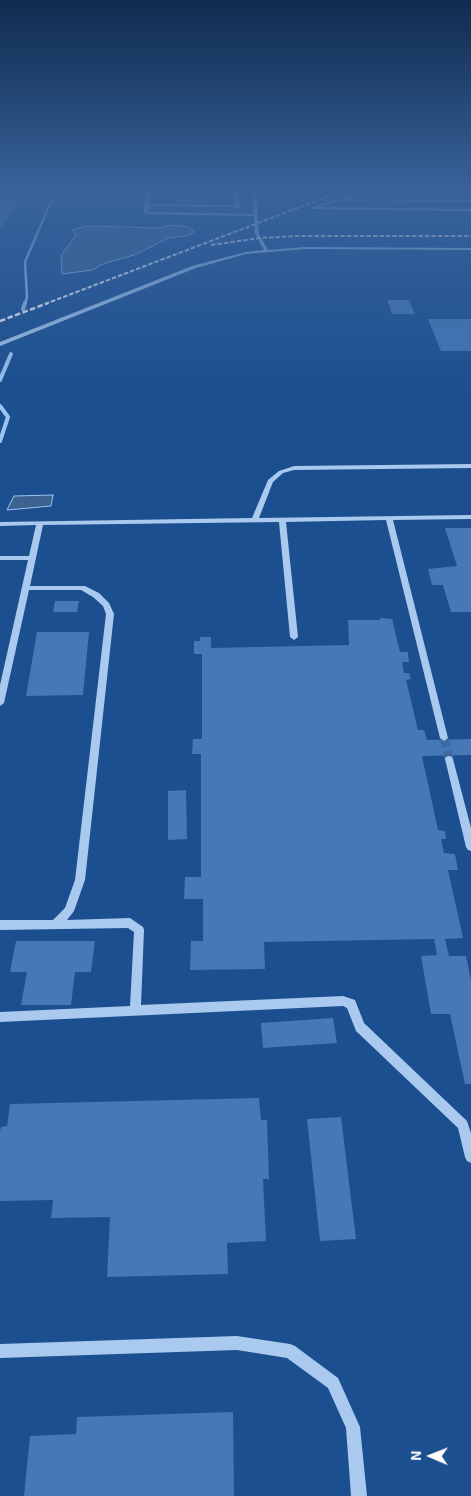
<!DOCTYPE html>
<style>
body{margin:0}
#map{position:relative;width:471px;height:1496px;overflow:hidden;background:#1b4f8f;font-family:"Exo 2",sans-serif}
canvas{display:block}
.north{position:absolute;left:406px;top:1431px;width:50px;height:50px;-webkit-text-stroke:4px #1b4f8f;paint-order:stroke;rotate:271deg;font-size:14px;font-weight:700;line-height:20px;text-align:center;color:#fff}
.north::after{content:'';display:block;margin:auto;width:18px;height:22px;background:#fff;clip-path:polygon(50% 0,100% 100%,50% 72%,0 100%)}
</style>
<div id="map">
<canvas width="471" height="1496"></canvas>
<div class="north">N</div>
</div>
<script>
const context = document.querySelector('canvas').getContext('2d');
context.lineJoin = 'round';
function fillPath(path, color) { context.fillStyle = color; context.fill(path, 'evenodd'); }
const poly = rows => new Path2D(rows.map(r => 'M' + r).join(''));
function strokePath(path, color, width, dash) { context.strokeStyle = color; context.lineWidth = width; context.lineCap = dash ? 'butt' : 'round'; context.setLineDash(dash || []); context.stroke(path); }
const water = poly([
 [170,225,189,227,194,232,187,236,168,238,137,254,103,264,92,270,62,274,61,256,76,235,72,230,86,226,161,228,170,225],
 [53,495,51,506,7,510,14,496,53,495]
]);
const streamFar1 = poly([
 [25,304,27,297,25,262,56,190]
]);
const stream = poly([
 [23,309,25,303],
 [0,380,11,354],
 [0,406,8,417,0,441]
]);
const building = poly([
 [0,190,27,190,0,229],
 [176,190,207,190,205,196,191,196,190,199,207,199,206,202,176,202,177,199,187,199,187,196,174,196],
 [387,300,409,300,415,314,392,314],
 [428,319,471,319,471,351,441,351],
 [445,528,471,528,471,612,451,612,443,585,432,585,428,569,457,566],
 [55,601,79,601,77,612,53,612],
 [380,618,392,619,400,652,408,652,409,662,402,662,404,673,409,673,411,679,406,680,418,730,424,730,427,740,471,739,471,755,422,756,438,830,445,831,446,839,441,839,444,853,455,854,458,870,448,870,463,938,445,939,449,956,466,956,471,980,471,1084,465,1084,450,1014,431,1014,421,956,437,955,434,939,264,942,265,969,190,970,191,941,203,941,203,899,184,899,185,877,201,877,201,754,192,754,193,739,202,739,202,654,194,654,194,641,200,641,200,637,211,637,211,648,349,645,348,620,380,620],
 [37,632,89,632,83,695,26,696],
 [186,790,187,839,168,840,168,791],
 [16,941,95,941,91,972,75,972,71,1005,21,1005,27,972,10,972],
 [333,1018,337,1043,263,1048,261,1023],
 [259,1098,261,1120,267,1120,269,1179,263,1179,266,1241,227,1243,228,1274,107,1277,110,1217,51,1218,53,1200,0,1201,0,1131,1,1127,7,1126,10,1104],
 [341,1117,356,1239,320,1241,307,1119],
 [233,1412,234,1496,24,1496,30,1436,76,1434,77,1417]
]);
const minorTunnelFar1 = poly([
 [175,193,206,193]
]);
const minorTunnel = poly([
 [444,738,449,759]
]);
const minor = poly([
 [252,190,256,190,259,234,268,250,305,247,471,248,471,250,305,249,246,254,196,268,0,346,0,342,192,266,246,252,264,250,255,234,254,216,146,214,144,213,144,205,147,193,149,192,177,193,151,194,149,204,235,205,234,194,204,193,236,192,238,193,239,205,241,206,238,210,236,207,149,206,148,212,254,214,252,190],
 [367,190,373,190,369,192,471,193,471,195,364,193,346,199,471,200,471,202,342,200,320,207,471,209,471,211,312,209,310,208,367,190],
 [471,464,471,468,294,470,283,473,273,482,259,518,471,515,471,519,393,520,448,738,444,741,440,738,386,520,286,522,298,637,294,640,290,637,279,522,43,525,30,586,85,586,99,593,109,603,114,614,85,880,74,911,67,920,130,918,143,927,144,930,141,1005,343,996,355,1000,364,1023,467,1121,471,1133,471,1163,467,1161,465,1157,458,1128,356,1031,347,1008,343,1006,0,1022,0,1012,130,1006,134,932,128,928,0,930,0,920,53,920,65,908,75,880,106,614,103,606,93,597,81,590,29,590,4,703,0,706,0,685,28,560,0,560,0,556,29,556,36,525,0,526,0,522,252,518,268,480,279,471,294,466,471,464],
 [449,756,452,757,453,759,471,828,471,851,468,850,466,847,445,759,446,757,449,756],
 [237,1336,290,1344,295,1346,338,1378,360,1427,367,1496,351,1496,346,1428,328,1388,287,1358,237,1350,0,1358,0,1344,237,1336]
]);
const railFar1 = poly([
 [211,245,260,238,296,236,471,236],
 [45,304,345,190]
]);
const rail = poly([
 [0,321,48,303]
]);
fillPath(water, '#3c6290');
strokePath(water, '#9cc4f0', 1);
strokePath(streamFar1, '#9cc4f0', 2.5);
strokePath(stream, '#9cc4f0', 4);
fillPath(building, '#4478b7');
strokePath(minorTunnelFar1, '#3d69a0', 4.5, [4.5, 2]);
strokePath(minorTunnel, '#3d69a0', 9, [9, 4.5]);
fillPath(minor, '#a9c9ee');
strokePath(railFar1, '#fff', 2, [4.5, 2]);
strokePath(rail, '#fff', 2.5, [5.5, 2.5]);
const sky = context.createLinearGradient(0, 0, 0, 399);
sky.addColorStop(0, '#0f2b4f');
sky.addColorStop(0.48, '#39639b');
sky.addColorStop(1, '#39639b00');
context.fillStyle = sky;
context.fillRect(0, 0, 471, 399);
</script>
